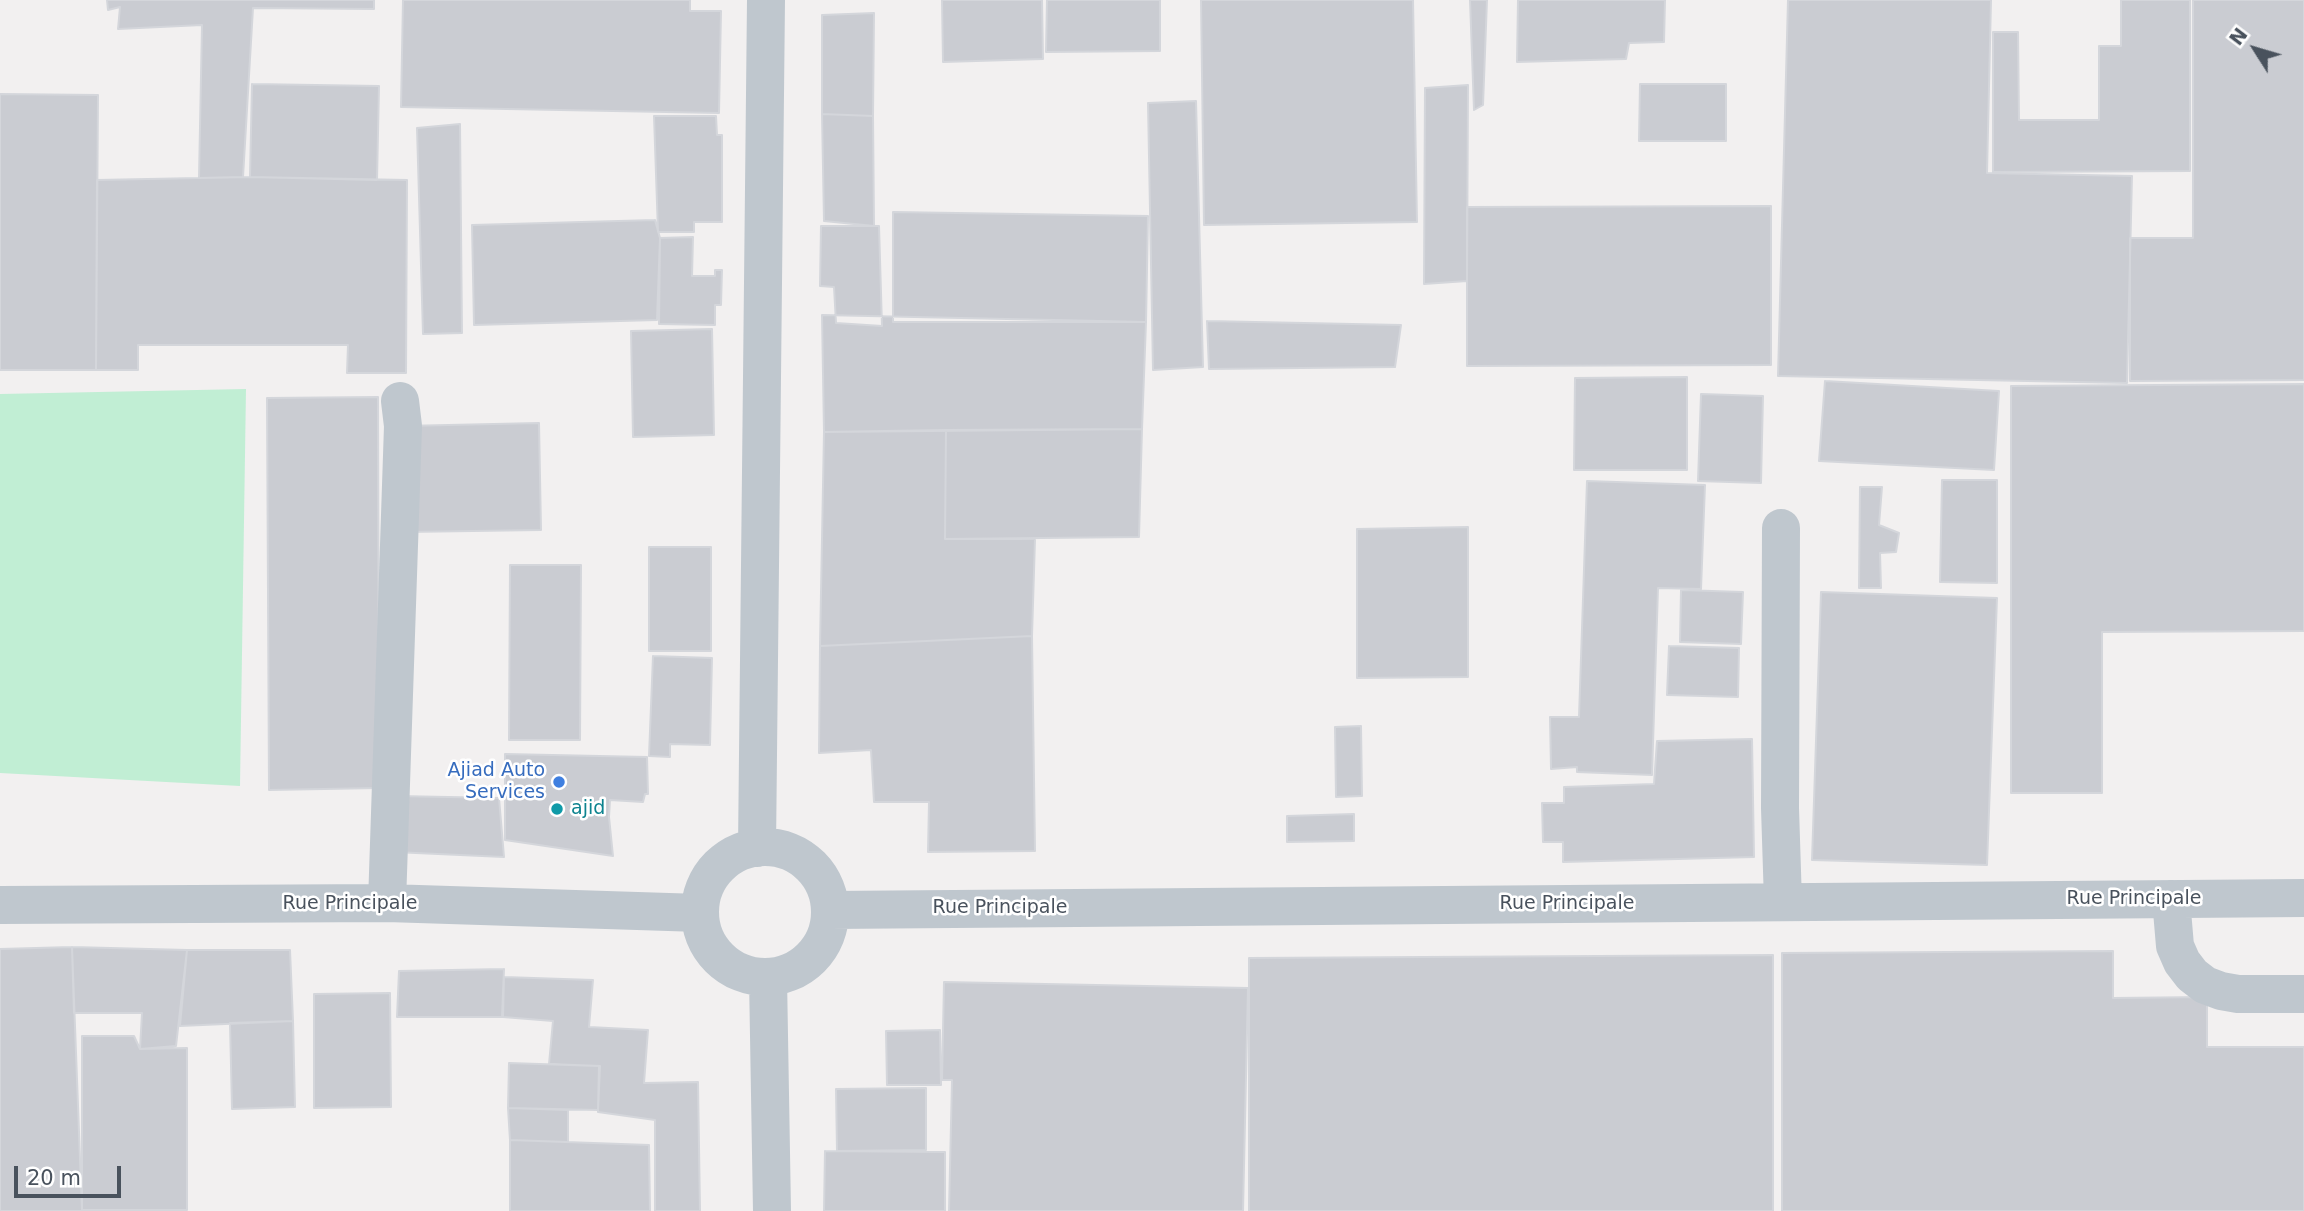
<!DOCTYPE html>
<style>
body{margin:0}
#map{position:relative;width:2304px;height:1211px;overflow:hidden;background:#f2f0f0;font-family:"DejaVu Sans",sans-serif}
canvas{display:block}
.north{position:absolute;left:2220px;top:14px;width:70px;height:70px;-webkit-text-stroke:5px #fff;paint-order:stroke;rotate:307deg;font-size:19px;font-weight:700;line-height:28px;text-align:center;color:#49525d}
.north::after{content:'';display:block;margin:auto;width:24px;height:32px;background:#49525d;clip-path:polygon(50% 0,100% 100%,50% 72%,0 100%)}
.scale{position:absolute;left:14px;top:1166px;width:107px;height:32px;box-sizing:border-box;border:4px solid #49525d;border-top:0;padding-left:9px;font-size:21px;line-height:24px;white-space:nowrap;color:#49525d;-webkit-text-stroke:5px #fff;paint-order:stroke}
</style>
<div id="map">
<canvas width="2304" height="1211"></canvas>
<div class="north">N</div>
<div class="scale">20 m</div>
</div>
<script>
const context = document.querySelector('canvas').getContext('2d');
context.lineJoin = 'round';
function fillPath(path, color) { context.fillStyle = color; context.fill(path, 'evenodd'); }
const poly = rows => new Path2D(rows.map(r => 'M' + r).join(''));
function strokePath(path, color, width, dash) { context.strokeStyle = color; context.lineWidth = width; context.lineCap = dash ? 'butt' : 'round'; context.setLineDash(dash || []); context.stroke(path); }
function write(font, color, halo, rows, align = 'center') {
  context.font = font + ' "DejaVu Sans",sans-serif'; context.lineWidth = 5; context.setLineDash([]); context.textBaseline = 'middle'; context.strokeStyle = halo; context.fillStyle = color; for (const [text, x, y, turn = 0] of rows) {
    context.save(); context.translate(x, y); context.rotate((+turn || 0) * Math.PI / 180); context.textAlign = isNaN(turn) ? turn : align; if (halo) context.strokeText(text, 0, 0); context.fillText(text, 0, 0); context.restore();
  }
}
const green = poly([
 [246,389,240,786,0,773,0,394]
]);
const building = poly([
 [107,0,374,0,374,9,253,8,243,177,199,178,202,25,118,29,120,7,108,10,107,0],
 [403,0,690,0,690,11,721,11,719,113,401,107,403,0],
 [942,0,1042,0,1043,59,943,62,942,0],
 [1047,0,1160,0,1160,51,1046,52,1047,0],
 [1201,0,1413,0,1417,222,1204,225,1201,0],
 [1470,0,1487,0,1483,105,1474,110,1470,0],
 [1518,0,1665,0,1664,42,1629,43,1626,59,1517,62,1518,0],
 [1788,0,1991,0,1987,173,2132,176,2127,383,1778,376,1788,0],
 [2121,0,2190,0,2190,171,1993,172,1993,32,2018,32,2019,120,2099,120,2099,46,2121,46,2121,0],
 [2193,0,2304,0,2304,380,2130,381,2130,238,2193,238,2193,0],
 [874,13,873,116,822,114,822,15,874,13],
 [252,84,379,86,377,180,250,177,252,84],
 [1640,84,1726,84,1726,141,1639,141,1640,84],
 [1468,85,1467,281,1424,284,1425,88,1468,85],
 [0,94,98,95,96,370,0,370,0,94],
 [1196,101,1203,367,1153,370,1148,103,1196,101],
 [822,114,873,116,874,226,824,221,822,114],
 [654,116,716,116,717,135,722,135,722,222,694,222,694,232,658,232,654,116],
 [460,124,462,333,423,334,417,128,460,124],
 [250,177,407,180,406,373,347,373,348,345,138,345,138,370,96,370,97,180,250,177],
 [1771,206,1771,365,1467,366,1467,207,1771,206],
 [893,212,1148,216,1146,322,893,322,893,212],
 [655,220,660,238,657,320,474,325,472,225,655,220],
 [821,226,879,226,882,326,836,323,834,287,820,286,821,226],
 [693,237,692,276,715,276,715,270,722,270,721,305,715,305,715,325,659,324,660,238,693,237],
 [822,315,1146,322,1142,429,824,432,822,315],
 [1207,321,1401,325,1395,367,1209,369,1207,321],
 [712,329,714,435,633,437,631,331,712,329],
 [1687,377,1687,470,1574,470,1575,378,1687,377],
 [1825,381,1999,391,1994,470,1819,461,1825,381],
 [2304,384,2304,631,2102,632,2102,793,2011,793,2011,386,2304,384],
 [1701,394,1763,396,1761,483,1698,481,1701,394],
 [378,397,379,788,269,790,267,398,378,397],
 [539,423,541,530,405,532,403,426,539,423],
 [1142,429,1139,537,945,539,946,430,1142,429],
 [946,430,945,539,1035,539,1032,636,820,646,824,432,946,430],
 [1942,480,1997,480,1997,583,1940,582,1942,480],
 [1587,481,1705,485,1701,589,1658,588,1652,775,1577,772,1577,767,1551,769,1550,717,1579,717,1587,481],
 [1860,487,1882,487,1879,525,1899,533,1896,552,1880,553,1881,588,1859,588,1860,487],
 [1468,527,1468,677,1357,678,1357,529,1468,527],
 [649,547,711,547,711,651,649,651,649,547],
 [510,565,581,565,580,740,509,740,510,565],
 [1681,590,1743,592,1741,644,1680,642,1681,590],
 [1821,592,1997,598,1987,865,1812,860,1821,592],
 [1032,636,1035,851,928,852,929,802,874,802,871,750,819,753,820,646,1032,636],
 [1669,646,1739,648,1738,697,1667,695,1669,646],
 [653,656,712,658,710,745,670,744,670,757,649,756,653,656],
 [1361,726,1362,796,1336,797,1335,727,1361,726],
 [1752,739,1754,857,1563,862,1563,842,1543,842,1542,803,1564,803,1564,787,1654,784,1657,741,1752,739],
 [505,754,647,757,648,794,645,794,643,802,610,800,609,817,613,856,505,840,505,754],
 [397,796,499,798,504,857,394,852,397,796],
 [1354,814,1354,841,1287,842,1287,816,1354,814],
 [72,947,187,950,176,1046,140,1049,142,1013,74,1013,72,947],
 [72,947,82,1211,0,1211,0,949,72,947],
 [187,950,290,950,293,1021,180,1026,187,950],
 [2113,951,2113,998,2207,997,2207,1047,2304,1047,2304,1211,1782,1211,1782,953,2113,951],
 [1773,955,1773,1211,1249,1211,1249,958,1773,955],
 [504,969,502,1017,397,1017,399,971,504,969],
 [504,977,593,980,589,1027,648,1030,644,1083,698,1082,700,1211,655,1211,655,1120,598,1112,600,1066,549,1064,553,1021,503,1017,504,977],
 [944,982,1248,988,1243,1211,949,1211,952,1080,942,1080,944,982],
 [390,993,391,1107,314,1108,314,994,390,993],
 [293,1021,295,1107,232,1109,230,1023,293,1021],
 [940,1030,941,1085,887,1085,886,1031,940,1030],
 [82,1036,134,1036,140,1049,187,1048,187,1210,82,1210,82,1036],
 [509,1063,599,1066,598,1110,508,1108,509,1063],
 [926,1088,926,1150,837,1151,836,1089,926,1088],
 [508,1108,568,1110,568,1142,510,1140,508,1108],
 [510,1140,649,1145,650,1211,510,1211,510,1140],
 [825,1151,945,1152,945,1211,824,1211,825,1151]
]);
const minor = poly([
 [1781,528,1780,808,1783,902],
 '700 912a65 65 0 1 1 130 0a65 65 0 1 1-130 0Z',
 [757,848,766,0],
 [2171,899,2175,946,2182,962,2192,975,2205,985,2221,991,2238,994,2304,994],
 [387,903,403,426,400,401],
 [0,905,387,903,700,913],
 [831,910,2304,898],
 [768,977,772,1211]
]);
const markers = [
 [559,782,7,"#3f7fe0"],
 [557,809,7,"#0f9aa8"]
];
const shopNames = [
 ["Ajiad Auto",545,771],
 ["Services",545,793]
];
const cultureNames = [
 ["ajid",571,809]
];
const streetNames = [
 ["Rue Principale",2134,899],
 ["Rue Principale",350,904],
 ["Rue Principale",1567,904],
 ["Rue Principale",1000,908]
];
fillPath(green, '#c1eed4');
fillPath(building, '#caccd2');
strokePath(building, '#d4d6db', 2);
strokePath(minor, '#bfc7ce', 38);
for (const [x, y, r, color] of markers) { const dot = new Path2D(); dot.arc(x, y, r, 0, 2 * Math.PI); context.fillStyle = color; context.fill(dot); strokePath(dot, '#fff', 2.5); }
write('19px', '#366cbe', '#fff', shopNames, 'right');
write('19px', '#0d838f', '#fff', cultureNames, 'left');
write('19px', '#49525d', '#fff', streetNames);
</script>
